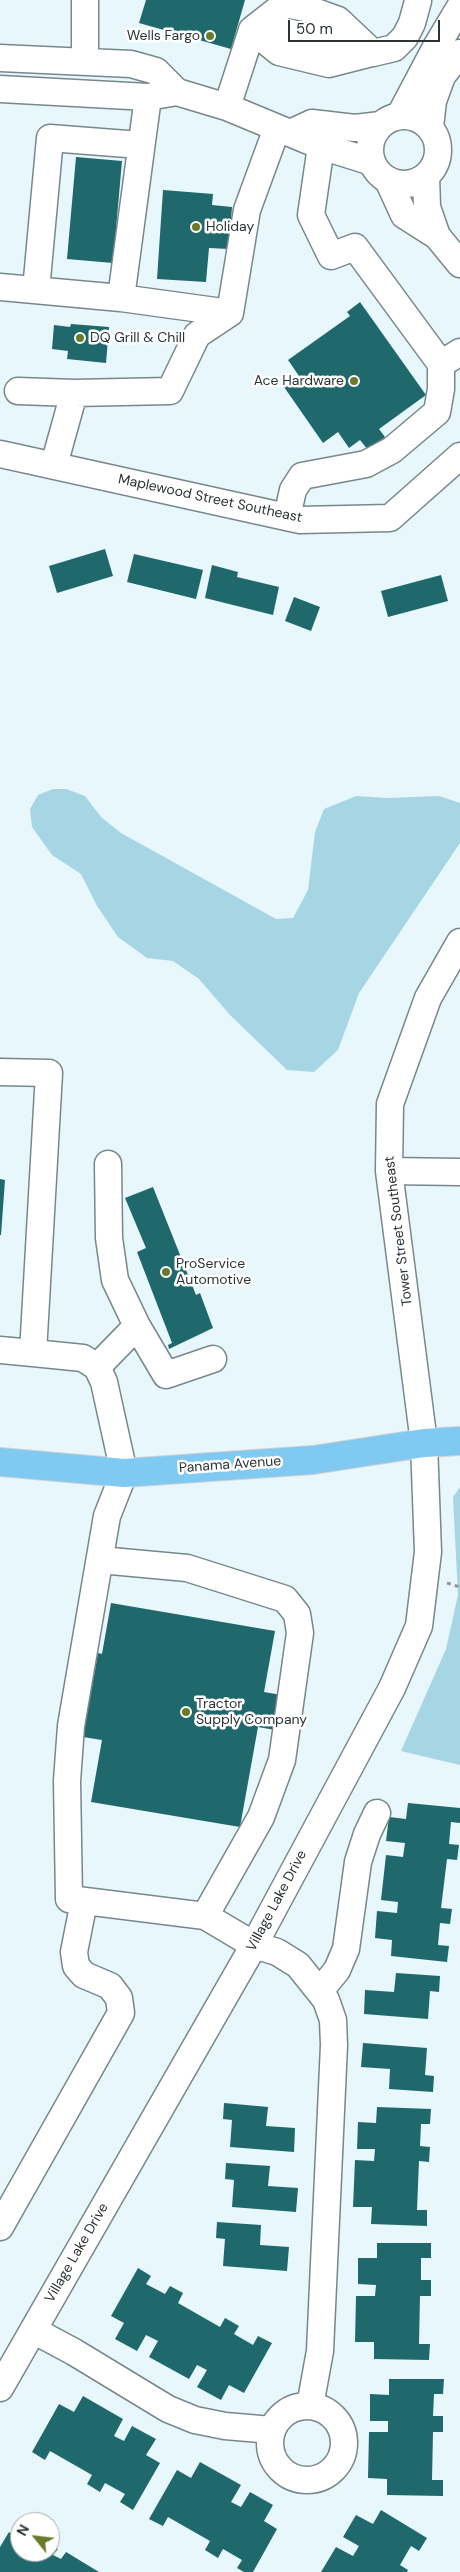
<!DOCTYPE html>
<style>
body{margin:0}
#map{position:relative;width:460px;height:2572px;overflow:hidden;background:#e7f7fc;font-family:"DM Sans",sans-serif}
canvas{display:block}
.north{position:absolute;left:10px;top:2512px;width:50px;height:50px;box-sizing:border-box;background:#fff;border:1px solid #abadae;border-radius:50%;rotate:299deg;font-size:14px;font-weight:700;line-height:20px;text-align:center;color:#2c3335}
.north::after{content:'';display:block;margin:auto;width:18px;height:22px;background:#697b2a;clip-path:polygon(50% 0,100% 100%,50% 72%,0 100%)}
.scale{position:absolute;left:288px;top:20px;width:152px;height:22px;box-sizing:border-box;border:2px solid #2c3335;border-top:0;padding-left:6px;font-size:15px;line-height:18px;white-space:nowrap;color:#2c3335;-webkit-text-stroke:4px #fff;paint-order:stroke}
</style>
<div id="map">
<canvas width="460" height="2572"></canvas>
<div class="north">N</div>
<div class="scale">50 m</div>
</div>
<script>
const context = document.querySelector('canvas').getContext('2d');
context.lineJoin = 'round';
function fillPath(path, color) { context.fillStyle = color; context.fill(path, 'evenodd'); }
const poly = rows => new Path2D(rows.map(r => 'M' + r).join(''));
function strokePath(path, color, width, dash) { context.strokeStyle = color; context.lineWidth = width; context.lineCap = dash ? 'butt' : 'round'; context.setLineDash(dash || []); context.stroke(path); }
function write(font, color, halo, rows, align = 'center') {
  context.font = font + ' "DM Sans",sans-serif'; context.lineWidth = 5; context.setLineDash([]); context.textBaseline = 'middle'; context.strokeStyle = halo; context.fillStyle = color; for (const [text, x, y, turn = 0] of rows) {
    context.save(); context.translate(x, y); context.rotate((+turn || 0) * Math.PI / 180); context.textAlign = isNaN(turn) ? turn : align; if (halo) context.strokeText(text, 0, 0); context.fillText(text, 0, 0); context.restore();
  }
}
const green = poly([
 [53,789,66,789,85,796,101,817,121,833,276,919,293,918,308,890,315,832,324,809,356,796,387,798,439,796,460,803,460,843,359,993,338,1050,314,1072,287,1070,230,1015,199,979,173,961,147,958,118,937,97,906,81,874,52,855,32,827,30,809,38,795],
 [460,1487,460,1765,401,1751,446,1649,458,1595,453,1497]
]);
const building = poly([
 [146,0,245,0,231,49,139,23],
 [76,157,122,161,113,263,67,259],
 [163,190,213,194,212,205,232,207,229,249,209,248,206,282,157,279],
 [360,302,426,395,379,429,385,437,368,450,360,440,349,448,338,432,323,443,284,387,299,376,288,360,350,316,347,312],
 [71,324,109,327,106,363,67,359,68,351,52,349,54,325,70,327],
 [105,549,113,576,57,593,49,566],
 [134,554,203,570,196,599,127,582],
 [212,565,238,572,237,577,279,587,273,615,205,598],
 [441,575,448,601,388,617,381,591],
 [294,597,320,607,311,631,285,621],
 [0,1179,5,1180,1,1235,0,1235],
 [153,1187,196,1295,200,1293,213,1328,169,1349,168,1345,172,1343,137,1252,146,1248,125,1198],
 [111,1603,275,1631,264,1692,287,1696,281,1731,258,1727,240,1827,91,1802,102,1740,83,1737,98,1653,102,1654],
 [408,1803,460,1808,460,1823,451,1822,449,1844,459,1845,457,1860,447,1859,441,1908,452,1909,450,1924,440,1923,438,1945,449,1946,447,1962,391,1956,392,1940,375,1938,377,1911,397,1913,398,1902,381,1900,386,1855,403,1857,405,1843,386,1841,389,1817,406,1819],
 [396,1973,440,1976,439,1992,430,1991,428,2019,364,2014,365,1990,394,1992],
 [363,2043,427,2048,425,2075,434,2076,433,2092,389,2089,390,2069,361,2067],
 [224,2103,268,2107,266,2126,295,2128,294,2152,230,2147,232,2120,223,2119],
 [377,2107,431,2109,430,2124,421,2124,420,2146,430,2147,429,2162,419,2161,417,2210,427,2210,427,2226,371,2224,372,2207,353,2207,355,2160,374,2161,375,2149,357,2149,358,2122,376,2123],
 [226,2163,270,2166,268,2186,298,2188,296,2212,232,2207,234,2180,225,2179],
 [217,2222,261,2225,260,2245,289,2247,287,2271,223,2266,225,2239,216,2238],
 [377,2243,431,2243,431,2258,421,2258,421,2280,431,2280,431,2296,420,2296,419,2344,430,2344,429,2360,374,2359,374,2342,355,2342,356,2296,375,2296,376,2285,358,2284,358,2258,377,2258],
 [138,2268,151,2276,146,2284,165,2294,170,2286,183,2293,178,2303,220,2327,225,2318,239,2326,234,2334,253,2345,258,2336,272,2343,244,2393,229,2385,221,2400,197,2387,207,2370,197,2365,189,2379,149,2357,158,2341,146,2335,137,2351,115,2339,124,2323,111,2316],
 [389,2379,444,2379,443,2394,434,2394,433,2416,443,2416,443,2432,433,2432,432,2480,443,2480,443,2496,387,2495,387,2479,368,2478,369,2432,388,2432,388,2421,370,2421,370,2394,389,2395],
 [83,2396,123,2419,114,2436,124,2441,132,2426,156,2439,146,2455,160,2463,133,2510,120,2502,125,2494,105,2483,100,2492,87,2484,92,2475,50,2451,45,2460,32,2452,59,2404,74,2412],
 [200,2462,241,2485,231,2502,241,2507,250,2492,273,2505,264,2521,277,2529,253,2572,244,2572,237,2568,242,2560,223,2549,218,2558,205,2550,210,2541,168,2517,163,2526,149,2519,177,2470,191,2478],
 [381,2510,427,2538,419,2551,411,2546,400,2565,408,2570,407,2572,321,2572,336,2547,353,2556,359,2546,343,2537,356,2515,373,2524],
 [9,2532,18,2538,20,2535,20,2552,50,2552,50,2544,58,2549,53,2555,61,2559,66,2552,99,2572,0,2572,0,2547]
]);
const path = poly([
 [447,1583,460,1587]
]);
const minor = poly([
 [252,30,284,31,373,53,394,48,405,37,412,23,418,1],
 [252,30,279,52,329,64,368,54],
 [0,58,131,64,156,71,177,92],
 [85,61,85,0],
 [0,89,148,97,177,92,227,107,321,146,372,162],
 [227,107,252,30,285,4,305,8,338,20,373,53],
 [400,115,436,47,460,7],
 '370 150a34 34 0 1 1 68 0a34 34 0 1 1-68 0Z',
 [430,127,433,101,442,76,460,53],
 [290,133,312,123,355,128,381,125],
 [321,146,311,215,331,256,355,247,441,364,460,352],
 [426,176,427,207,437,236],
 [388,180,404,215,437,236,460,264],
 [0,287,121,298,148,97],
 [36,290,50,138,140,145],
 [121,298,230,313,247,210,277,128],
 [18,391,74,393],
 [0,454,300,520,390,518,460,456],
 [54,465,74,393,170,391,197,335,230,313],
 [287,517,293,490,302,476,366,464,392,450,437,412,441,389,441,364],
 [0,1072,49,1073,33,1353,83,1358,97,1367,104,1382,124,1473,107,1516,71,1726,67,1781,69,1899,205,1916,254,1945,277,1952,298,1965,326,2000,333,2020,334,2045,320,2351,310,2406],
 [108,1164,109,1238,115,1280,137,1326,166,1375,213,1359],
 [389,1171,460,1172],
 [0,1350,33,1353],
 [97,1367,137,1326],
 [100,1560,187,1568,285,1599,297,1614,300,1633,282,1760,261,1817,205,1916],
 [320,1991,337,1970,346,1949,358,1862,367,1834,377,1813],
 [0,2227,121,2013,119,1998,110,1986,84,1975,76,1966,74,1952,84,1901],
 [33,2330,74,2352,168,2409,195,2420,225,2426,272,2430],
 [0,2388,254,1945,392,1688,419,1626,428,1552,424,1443,389,1171,390,1104,428,998,460,942],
 '270 2443a37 37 0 1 1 74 0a37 37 0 1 1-74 0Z'
]);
const major = poly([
 [0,1462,124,1473,313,1460,424,1443,460,1441]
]);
const markers = [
 [210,36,5,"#697b2a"],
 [196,227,5,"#697b2a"],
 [80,338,5,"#697b2a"],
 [354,381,5,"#697b2a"],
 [166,1272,5,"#697b2a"],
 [186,1712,5,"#697b2a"]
];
const poiNames = [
 ["Wells Fargo",200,36,"right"],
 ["Holiday",206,227],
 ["DQ Grill & Chill",90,338],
 ["Ace Hardware",344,381,"right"],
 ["ProService",176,1264],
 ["Automotive",176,1280],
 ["Tractor",196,1704],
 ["Supply Company",196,1720]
];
const streetNames = [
 ["Maplewood Street Southeast",210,499,12],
 ["Tower Street Southeast",399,1231,-97],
 ["Panama Avenue",230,1465,-4],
 ["Village Lake Drive",277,1901,-62],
 ["Village Lake Drive",77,2253,-60]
];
fillPath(green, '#a6d5e4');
fillPath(building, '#1f686b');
strokePath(minor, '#78878c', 29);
strokePath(major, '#d1d2d3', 30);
strokePath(path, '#8c989c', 3, [4, 4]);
strokePath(minor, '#fff', 26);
strokePath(major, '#80caf1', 28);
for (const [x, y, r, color] of markers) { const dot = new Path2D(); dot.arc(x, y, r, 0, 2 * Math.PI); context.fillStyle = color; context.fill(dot); strokePath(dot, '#fff', 2); }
write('14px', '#2c3335', '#fff', poiNames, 'left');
write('14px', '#2c3335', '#fff', streetNames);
</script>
